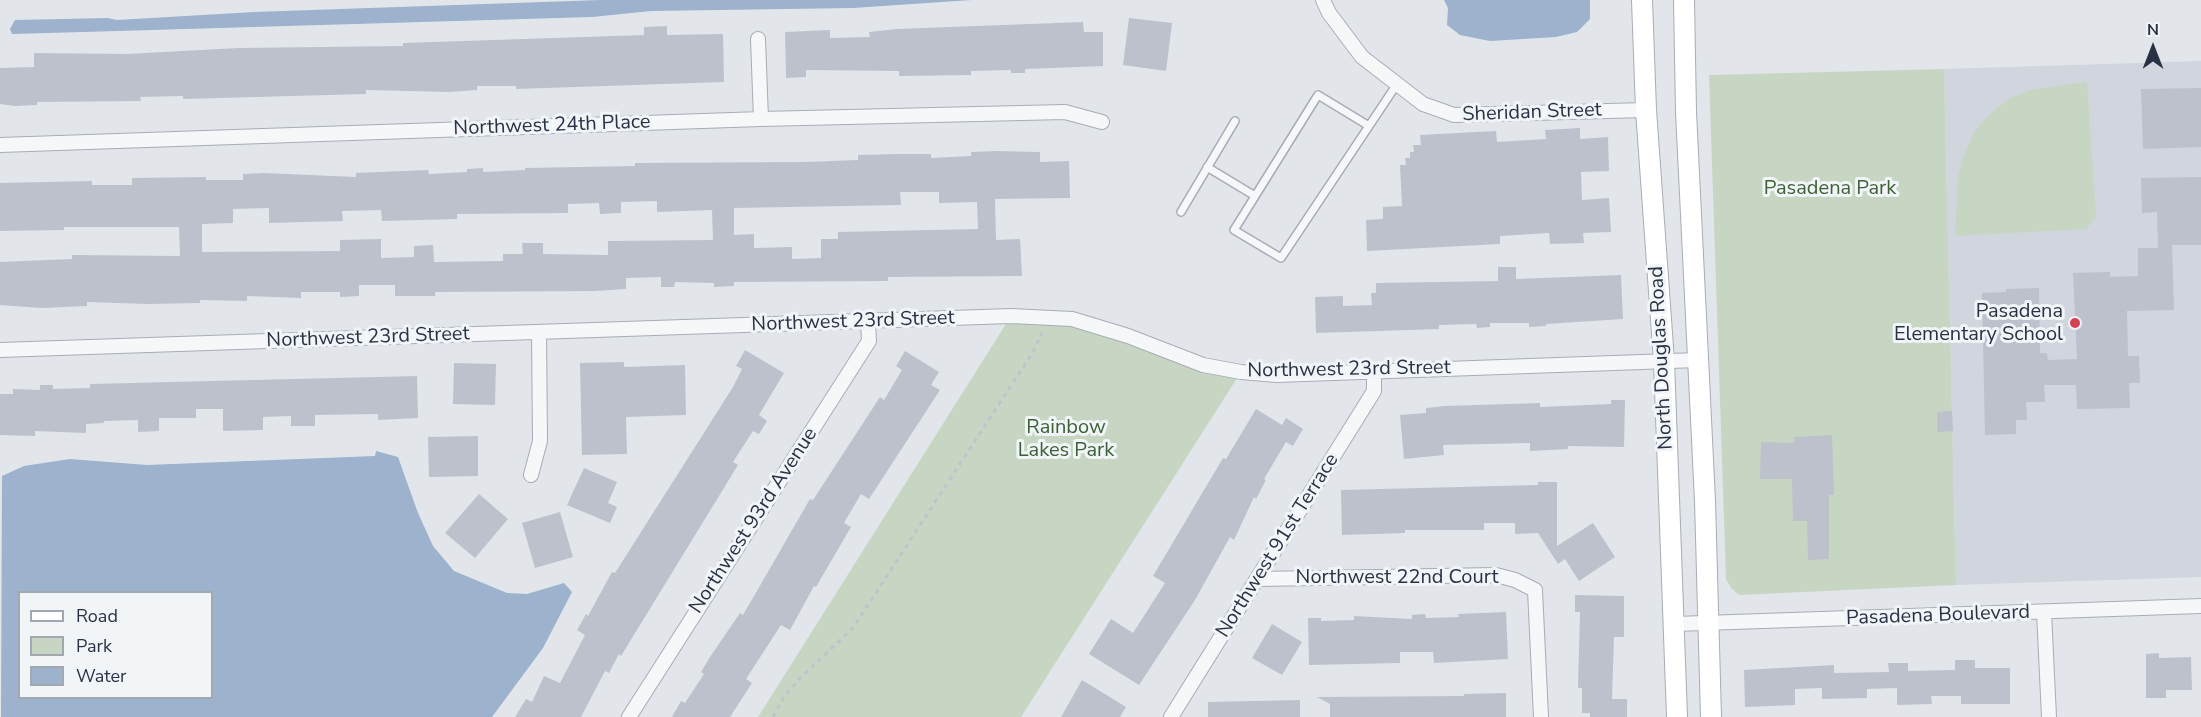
<!DOCTYPE html>
<style>
body{margin:0}
#map{position:relative;width:2201px;height:717px;overflow:hidden;background:#e2e6eb;font-family:"Nunito Sans",sans-serif}
canvas{display:block}
.legend{position:absolute;left:18px;top:591px;width:195px;height:108px;box-sizing:border-box;background:#f2f5f8;border:2px solid #a2a7b0;margin:0;padding:8px 10px;list-style:none;font-size:18px;color:#293245}
.legend li{display:flex;align-items:center;gap:12px;height:30px}
.legend b{width:30px;border:2px solid #a2a7b0}
.north{position:absolute;left:2123px;top:18px;width:60px;height:60px;-webkit-text-stroke:4px #f2f5f8;paint-order:stroke;rotate:0deg;font-size:16px;font-weight:700;line-height:24px;text-align:center;color:#293245}
.north::after{content:'';display:block;margin:auto;width:21px;height:27px;background:#293245;clip-path:polygon(50% 0,100% 100%,50% 72%,0 100%)}
</style>
<div id="map">
<canvas width="2201" height="717"></canvas>
<ul class="legend">
<li><b style="height:8px;background:#fff"></b>Road</li>
<li><b style="height:16px;background:#c7d6c3"></b>Park</li>
<li><b style="height:16px;background:#9cb2cd"></b>Water</li>
</ul>
<div class="north">N</div>
</div>
<script>
const context = document.querySelector('canvas').getContext('2d');
context.lineJoin = 'round';
function fillPath(path, color) { context.fillStyle = color; context.fill(path, 'evenodd'); }
const poly = rows => new Path2D(rows.map(r => 'M' + r).join(''));
function strokePath(path, color, width, dash) { context.strokeStyle = color; context.lineWidth = width; context.lineCap = dash ? 'butt' : 'round'; context.setLineDash(dash || []); context.stroke(path); }
function write(font, color, halo, rows, align = 'center') {
  context.font = font + ' "Nunito Sans",sans-serif'; context.lineWidth = 6; context.setLineDash([]); context.textBaseline = 'middle'; context.strokeStyle = halo; context.fillStyle = color; for (const [text, x, y, turn = 0] of rows) {
    context.save(); context.translate(x, y); context.rotate((+turn || 0) * Math.PI / 180); context.textAlign = isNaN(turn) ? turn : align; if (halo) context.strokeText(text, 0, 0); context.fillText(text, 0, 0); context.restore();
  }
}
const built = poly([
 [2201,61,2201,577,1956,585,1944,69]
]);
const green = poly([
 [1944,69,1956,585,1739,595,1731,588,1726,579,1709,75],
 [2087,82,2096,217,2086,229,1955,236,1958,178,1964,155,1975,131,1991,113,2010,98,2034,89],
 [1011,316,1049,317,1241,372,1021,717,758,717]
]);
const water = poly([
 [601,0,972,0,853,8,651,11,592,17,118,31,12,34,10,29,15,20,108,18,117,20,254,12],
 [1444,0,1590,0,1590,19,1577,32,1556,37,1490,41,1460,35,1447,25,1448,8],
 [376,451,398,457,418,513,433,546,454,571,507,593,527,594,564,583,572,592,543,648,492,717,1,717,2,476,24,466,70,459,147,465,375,456],
 [20,592,212,592,212,698,20,698]
]);
const building = poly([
 [1129,18,1172,23,1166,71,1123,65],
 [1083,22,1084,32,1103,32,1103,66,1025,69,1025,73,1011,73,1011,70,971,71,971,75,899,76,899,71,806,70,806,77,786,78,785,32,830,30,830,38,870,37,869,32,897,29],
 [667,26,667,35,723,34,724,82,516,89,516,86,477,86,477,90,449,92,366,90,366,94,183,99,183,96,140,97,141,101,37,102,37,105,15,106,0,104,0,68,34,67,34,53,127,54,238,48,403,46,403,43,644,35,644,27],
 [2201,88,2201,147,2143,149,2141,89],
 [1580,128,1580,139,1608,137,1609,171,1581,172,1582,200,1609,198,1611,232,1583,233,1584,243,1550,244,1549,233,1500,236,1500,244,1367,251,1366,220,1383,219,1383,207,1402,206,1400,165,1406,165,1405,158,1410,158,1410,152,1414,152,1413,145,1421,145,1420,135,1496,131,1497,142,1546,139,1545,130],
 [997,151,1040,152,1040,162,1069,161,1070,198,995,199,996,240,1020,239,1022,276,888,277,888,281,734,282,734,286,714,287,714,283,675,282,674,287,661,287,661,277,626,278,626,289,595,291,435,292,435,296,395,296,395,285,359,285,359,296,340,297,340,292,301,292,301,298,247,296,247,301,200,300,200,303,148,304,87,302,87,306,41,308,0,305,0,262,72,259,72,255,180,256,179,227,64,227,64,230,0,231,0,183,92,181,92,185,132,185,132,178,206,177,206,180,243,180,243,174,264,173,356,177,356,173,428,170,429,174,467,172,467,169,483,168,483,172,525,170,525,168,635,166,635,163,805,162,858,160,858,155,899,154,931,154,931,158,971,156,971,152],
 [900,192,939,192,939,203,977,202,978,229,838,232,838,239,821,239,821,258,792,259,792,247,754,248,754,234,734,235,734,208,901,205],
 [657,201,657,212,712,210,713,240,608,241,608,255,543,254,543,243,522,243,523,254,503,254,503,261,434,262,433,245,414,246,414,257,381,258,381,239,340,240,340,251,202,252,202,224,233,223,233,209,269,208,269,223,343,221,342,211,381,210,382,221,457,219,457,214,568,213,568,204,599,203,600,214,621,213,621,202],
 [2201,177,2201,245,2172,245,2174,310,2127,311,2128,356,2139,356,2140,383,2129,383,2130,408,2077,409,2076,385,2044,385,2045,402,2026,402,2027,420,2016,420,2016,434,1985,435,1982,293,2006,292,2006,289,2039,288,2040,353,2047,353,2048,360,2077,359,2073,273,2110,272,2110,277,2138,276,2138,248,2158,248,2157,212,2142,213,2141,178],
 [1498,267,1516,267,1516,279,1621,275,1623,319,1546,324,1546,326,1529,327,1529,323,1490,323,1490,327,1477,328,1476,324,1439,325,1439,329,1316,333,1315,297,1343,296,1343,306,1372,305,1371,293,1376,293,1376,283,1498,281],
 [745,350,784,373,759,415,767,421,759,434,753,431,733,462,738,465,621,656,619,654,609,673,605,671,581,717,515,717,526,699,532,702,544,676,560,683,585,635,577,630,586,614,588,616,612,572,615,573,733,387,742,369,736,366],
 [905,351,939,372,931,385,940,390,869,499,861,494,844,523,851,527,816,587,814,586,790,630,781,625,746,679,752,683,730,717,672,717,681,701,685,703,704,674,701,672,710,657,740,613,743,615,810,499,813,500,880,397,884,400,902,370,896,366],
 [624,362,624,367,685,365,686,415,626,417,627,454,582,455,580,363],
 [454,363,496,364,495,405,453,404],
 [417,376,418,418,378,420,378,414,315,415,315,426,291,426,291,416,263,417,263,430,223,431,223,409,196,409,196,418,159,418,159,431,138,432,138,420,104,421,104,423,86,424,86,433,35,431,35,436,0,435,0,394,13,394,13,389,40,390,40,385,53,385,53,389,90,388,90,384],
 [1611,400,1625,400,1624,447,1568,446,1568,449,1530,451,1530,443,1443,445,1444,455,1404,459,1400,415,1426,413,1426,408,1445,406,1540,403,1540,407,1611,404],
 [1256,409,1282,425,1286,418,1303,429,1293,446,1286,442,1264,479,1266,480,1256,499,1254,497,1234,540,1230,537,1195,600,1139,685,1089,654,1111,619,1133,633,1165,583,1153,576,1223,458,1226,459],
 [1952,411,1953,431,1937,432,1937,412],
 [1832,435,1834,495,1829,495,1829,559,1808,560,1807,521,1793,521,1792,479,1760,479,1761,442,1794,443,1794,437],
 [478,436,478,476,429,477,428,437],
 [584,468,617,482,608,503,617,507,610,523,567,505],
 [1538,482,1557,482,1557,546,1593,523,1615,557,1579,581,1565,559,1558,564,1538,533,1515,534,1515,523,1484,523,1484,530,1405,530,1405,533,1342,535,1341,490,1538,485],
 [479,494,508,519,475,558,445,533],
 [560,512,573,557,535,568,522,523],
 [1575,595,1624,596,1624,637,1614,637,1612,699,1627,699,1627,717,1590,717,1590,713,1582,713,1582,688,1578,688,1580,612,1575,612],
 [1506,612,1508,659,1434,663,1433,652,1400,652,1400,663,1309,665,1308,618,1321,618,1321,621,1354,620,1354,616,1412,619,1412,615,1425,614,1426,618,1459,617,1458,614],
 [1272,624,1302,642,1282,675,1252,658],
 [2159,653,2159,658,2191,657,2192,690,2166,690,2166,698,2146,698,2146,654],
 [1955,660,1975,660,1975,668,2010,668,2010,704,1961,704,1961,696,1931,696,1932,704,1897,705,1897,688,1867,689,1867,698,1822,699,1822,688,1795,689,1795,705,1745,707,1744,670,1834,665,1834,673,1889,672,1888,663,1908,663,1908,671,1955,670],
 [1082,680,1126,707,1120,717,1061,717],
 [1506,693,1506,717,1330,717,1330,704,1317,697,1464,696,1464,694],
 [1300,700,1300,717,1208,717,1208,702]
]);
const path = poly([
 [773,717,784,697,798,680,853,628,1033,352,1042,333]
]);
const service = poly([
 [1369,126,1318,95,1234,230,1281,258,1397,84],
 [1207,167,1255,196],
 [1181,212,1235,121]
]);
const minor = poly([
 [1323,0,1329,13,1362,57,1423,104,1454,115,1646,110],
 [758,39,761,119],
 [0,145,761,119,1065,112,1102,122],
 [0,350,1011,316,1072,319,1128,336,1203,365,1241,372,1277,375,1698,360],
 [531,475,540,441,539,332],
 [1257,579,1496,575,1515,580,1535,590,1541,717],
 [2044,612,2049,717],
 [1675,624,2201,606],
 [629,717,869,341,868,322],
 [1171,717,1374,391,1374,371]
]);
const secondary = poly([
 [1642,0,1646,110,1664,361,1677,717],
 [1684,0,1686,112,1705,501,1711,717]
]);
const markers = [
 [2075,323,6,"#d64253"]
];
const streetNames = [
 ["Sheridan Street",1532,113,-2],
 ["Northwest 24th Place",552,126,-2],
 ["Northwest 23rd Street",853,322,-2],
 ["Northwest 23rd Street",368,338,-2],
 ["North Douglas Road",1662,358,-93],
 ["Northwest 23rd Street",1349,370,-1],
 ["Northwest 93rd Avenue",754,521,-57],
 ["Northwest 91st Terrace",1278,546,-58],
 ["Northwest 22nd Court",1397,578],
 ["Pasadena Boulevard",1938,616,-2]
];
const parkNames = [
 ["Pasadena Park",1830,189],
 ["Rainbow",1066,428],
 ["Lakes Park",1066,451]
];
const poiNames = [
 ["Pasadena",2063,312],
 ["Elementary School",2063,335]
];
fillPath(built, '#d0d5de');
fillPath(green, '#c7d6c3');
fillPath(water, '#9cb2cd');
fillPath(building, '#bcc1cc');
strokePath(service, '#a7acb6', 10);
strokePath(minor, '#a7acb6', 16);
strokePath(secondary, '#a7acb6', 22);
strokePath(path, '#c0c4ca', 3, [4.5, 4.5]);
strokePath(service, '#f5f7f9', 7);
strokePath(minor, '#f5f7f9', 14);
strokePath(secondary, '#fff', 20);
for (const [x, y, r, color] of markers) { const dot = new Path2D(); dot.arc(x, y, r, 0, 2 * Math.PI); context.fillStyle = color; context.fill(dot); strokePath(dot, '#f2f5f8', 2); }
write('20px', '#293245', '#f2f5f8', streetNames);
write('20px', '#3c6136', '#f2f5f8', parkNames);
write('20px', '#293245', '#f2f5f8', poiNames, 'right');
</script>
